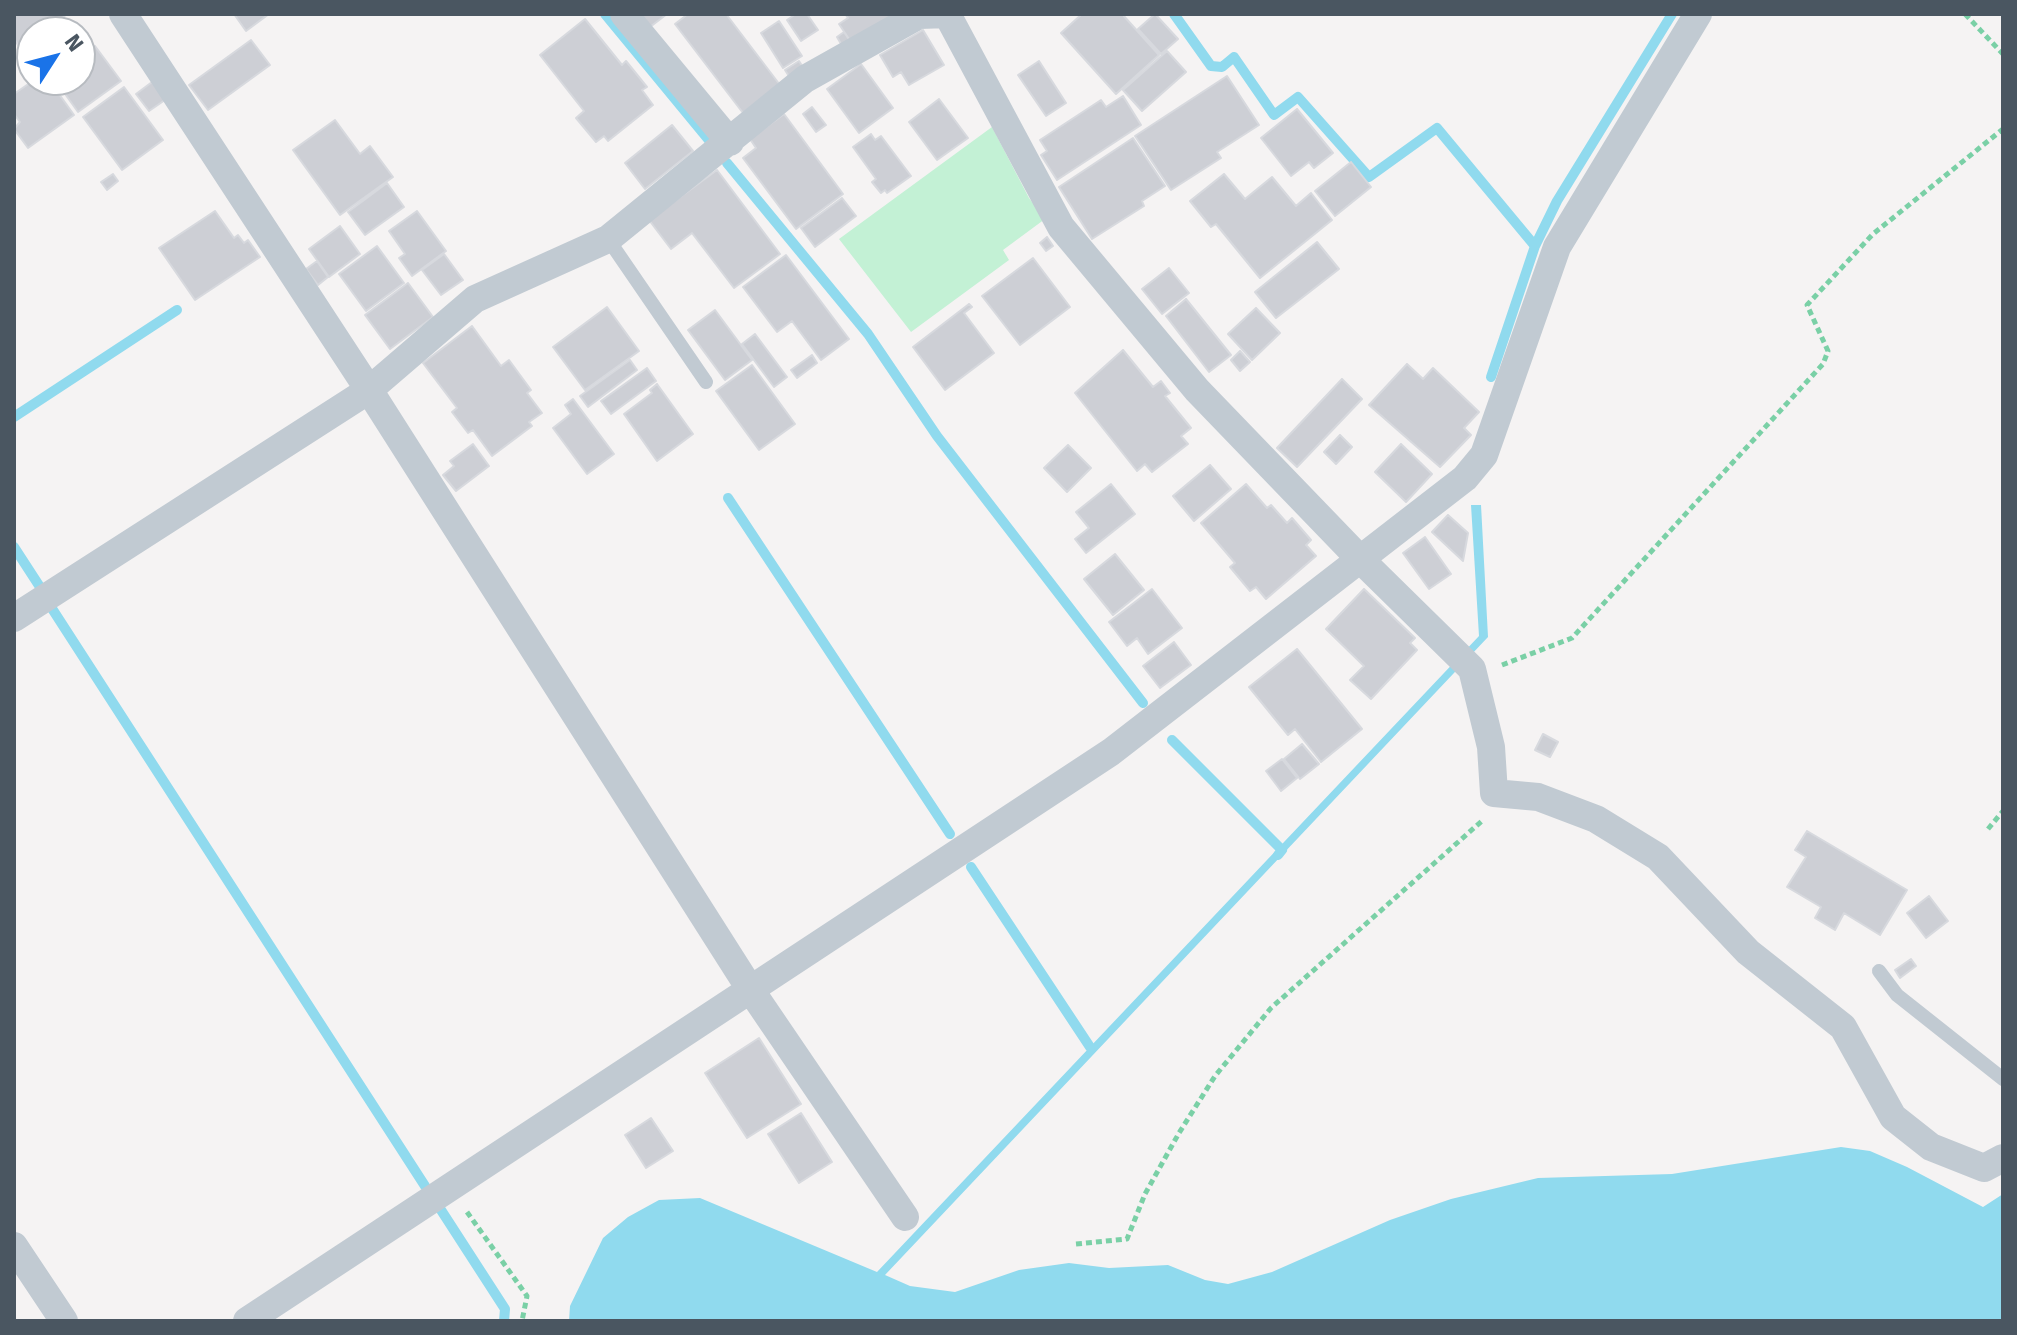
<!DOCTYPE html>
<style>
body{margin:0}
#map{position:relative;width:2017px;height:1335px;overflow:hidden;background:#f5f3f3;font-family:"Fira Sans",sans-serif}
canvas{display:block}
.frame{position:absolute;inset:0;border:16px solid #4a5661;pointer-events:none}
.north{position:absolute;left:16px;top:16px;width:80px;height:80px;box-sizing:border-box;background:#fff;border:2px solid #b7bbc0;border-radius:50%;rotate:54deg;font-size:22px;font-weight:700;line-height:32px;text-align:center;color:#4a5661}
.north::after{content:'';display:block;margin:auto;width:28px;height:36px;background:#1a73e8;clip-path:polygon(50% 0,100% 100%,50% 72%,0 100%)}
</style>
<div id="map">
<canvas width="2017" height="1335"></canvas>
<div class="frame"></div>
<div class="north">N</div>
</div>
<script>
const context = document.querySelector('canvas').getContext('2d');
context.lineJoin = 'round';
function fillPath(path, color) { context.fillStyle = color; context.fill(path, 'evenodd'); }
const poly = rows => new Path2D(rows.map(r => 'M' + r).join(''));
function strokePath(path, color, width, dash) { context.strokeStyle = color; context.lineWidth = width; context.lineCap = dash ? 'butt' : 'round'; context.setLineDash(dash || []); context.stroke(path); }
const green = poly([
 [992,127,1029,198,1045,219,1003,250,1009,260,911,332,839,239]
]);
const water = poly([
 [1471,505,1481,505,1488,637,885,1275,910,1286,955,1292,1019,1270,1069,1263,1109,1268,1168,1265,1205,1280,1228,1284,1272,1272,1390,1220,1451,1199,1538,1178,1672,1174,1841,1147,1870,1151,1907,1167,1983,1207,2003,1194,2003,1321,569,1321,570,1306,603,1238,628,1217,659,1200,700,1198,877,1272,1479,636]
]);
const stream = poly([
 [605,14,713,145],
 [1174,14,1211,66,1222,67,1234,57,1274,115,1298,97,1369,177,1437,128,1535,246],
 [727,163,868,334,937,436,1143,703],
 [1491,377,1535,246,1557,201,1672,14],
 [14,417,177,310],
 [728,498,950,834],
 [14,547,40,587],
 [51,607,425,1186],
 [1172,740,1282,850,1278,855],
 [971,867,1090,1047],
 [441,1210,505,1309,504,1321]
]);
const building = poly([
 [14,14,67,14,62,18,70,32,32,32,32,60,28,63,14,38,14,14],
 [234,14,269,14,246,31,234,14],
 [640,14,667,14,650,27,640,14],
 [688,14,726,14,780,85,743,113,675,24,688,14],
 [796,14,807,14,818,30,801,41,787,20,796,14],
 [845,14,899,14,853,45,839,24,848,18,845,14],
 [1082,14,1122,14,1159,55,1116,94,1061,33,1082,14],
 [1155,14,1178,39,1161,54,1138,29,1155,14],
 [585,19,622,65,626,61,647,87,642,90,653,105,608,141,604,136,596,142,576,118,584,111,540,55,585,19],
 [779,21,802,56,783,68,761,33,779,21],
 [923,30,944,65,909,85,901,72,893,77,880,55,923,30],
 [844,32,852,44,844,49,837,37,844,32],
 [251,40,270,65,208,110,189,85,251,40],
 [95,46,121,81,78,112,55,80,80,80,80,56,95,46],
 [1167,51,1186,72,1142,111,1123,90,1167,51],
 [799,61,806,72,792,81,785,70,799,61],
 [1039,61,1066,103,1046,116,1018,75,1039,61],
 [861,64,893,108,859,133,827,89,861,64],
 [1227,76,1259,125,1217,152,1221,158,1171,190,1135,136,1227,76],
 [34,80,37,83,49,80,74,115,28,148,14,129,20,122,14,114,14,94,34,80],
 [152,82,165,100,149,111,136,94,152,82],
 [124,87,163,140,122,170,83,117,124,87],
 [1123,96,1141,125,1057,180,1041,155,1047,151,1040,140,1101,100,1106,107,1123,96],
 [939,99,968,138,937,160,909,122,939,99],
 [812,107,826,125,816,132,803,114,812,107],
 [1297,109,1333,153,1314,168,1309,162,1291,176,1261,138,1297,109],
 [784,114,843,194,796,229,743,158,756,148,750,139,784,114],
 [335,120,360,154,370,146,393,177,340,215,293,150,335,120],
 [672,125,693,151,645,189,625,163,672,125],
 [871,134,875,140,881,136,911,176,887,193,885,190,881,193,872,182,876,179,853,147,871,134],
 [1133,138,1165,186,1142,201,1144,206,1092,239,1059,187,1133,138],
 [1351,162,1371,187,1335,216,1315,191,1351,162],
 [717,170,780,254,734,288,692,233,671,249,649,220,717,170],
 [113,174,118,181,107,190,101,182,113,174],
 [1224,174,1245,199,1272,177,1296,206,1311,193,1332,220,1260,278,1216,224,1211,227,1190,201,1224,174],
 [387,183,404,207,365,235,348,212,387,183],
 [842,198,856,216,815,247,801,228,842,198],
 [215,211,234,238,238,235,244,243,248,240,260,257,195,300,159,248,215,211],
 [417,211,446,251,412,276,399,258,405,254,389,231,417,211],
 [340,226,360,254,329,277,309,249,340,226],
 [1047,237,1053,246,1046,251,1040,243,1047,237],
 [1317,242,1339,269,1276,318,1255,292,1317,242],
 [377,246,404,283,366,311,339,274,377,246],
 [444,254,463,280,441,295,422,270,444,254],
 [786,255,849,339,821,360,792,321,777,332,743,287,786,255],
 [1033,258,1070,307,1020,345,982,296,1033,258],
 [317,261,328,277,318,285,306,269,317,261],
 [1169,268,1189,293,1162,314,1142,289,1169,268],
 [408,283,433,317,390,349,365,315,408,283],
 [1186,299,1231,355,1209,372,1166,316,1186,299],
 [969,304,972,307,964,313,994,353,945,390,913,347,969,304],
 [607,307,639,351,585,390,553,347,607,307],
 [1256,308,1280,333,1252,360,1228,334,1256,308],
 [715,310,752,360,725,380,688,330,715,310],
 [472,326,501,366,509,360,531,390,527,393,542,413,529,422,532,426,492,456,473,430,468,433,452,412,457,408,423,363,472,326],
 [755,334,787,377,774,387,742,344,755,334],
 [1123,350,1153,387,1161,381,1170,393,1165,396,1191,428,1181,436,1188,444,1152,472,1145,464,1137,471,1075,393,1123,350],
 [1240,351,1250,362,1240,371,1231,360,1240,351],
 [812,355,817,363,797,378,791,370,812,355],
 [630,360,637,370,588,407,580,396,630,360],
 [1407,364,1423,379,1433,368,1479,412,1464,428,1471,435,1440,467,1369,405,1407,364],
 [752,365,795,424,759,450,716,391,752,365],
 [647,368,656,381,611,414,601,401,647,368],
 [1342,379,1362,399,1297,467,1277,448,1342,379],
 [657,384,693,434,657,461,624,414,652,393,650,390,657,384],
 [573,399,614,454,587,474,553,428,571,414,565,405,573,399],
 [1340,435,1352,447,1336,464,1324,452,1340,435],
 [473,444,489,466,456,491,443,475,454,466,450,461,473,444],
 [1401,444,1432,474,1406,502,1375,472,1401,444],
 [1068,445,1091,468,1067,492,1044,468,1068,445],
 [1210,465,1231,489,1194,521,1173,496,1210,465],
 [1111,484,1135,514,1086,553,1075,539,1089,528,1076,512,1111,484],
 [1246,484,1267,508,1271,505,1287,523,1292,518,1311,540,1306,545,1316,556,1266,599,1256,587,1250,591,1230,567,1235,563,1201,523,1246,484],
 [1448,515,1468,533,1463,561,1432,532,1448,515],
 [1425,537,1451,574,1429,589,1403,553,1425,537],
 [1115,554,1144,590,1113,615,1084,579,1115,554],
 [1152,589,1182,628,1148,654,1137,638,1127,646,1109,622,1152,589],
 [1364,589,1415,638,1410,643,1417,650,1371,699,1350,680,1364,666,1326,629,1364,589],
 [1174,642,1191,665,1160,688,1143,666,1174,642],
 [1297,649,1362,729,1321,762,1295,729,1288,735,1249,687,1297,649],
 [1543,734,1558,742,1550,757,1535,750,1543,734],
 [1302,744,1319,764,1300,779,1284,759,1302,744],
 [1282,759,1297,778,1281,791,1266,771,1282,759],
 [1807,831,1907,890,1880,935,1844,913,1835,930,1815,918,1821,907,1787,887,1806,857,1795,850,1807,831],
 [1929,896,1948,921,1926,938,1907,913,1929,896],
 [1911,959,1916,966,1900,978,1895,970,1911,959],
 [759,1038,801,1104,747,1138,705,1073,759,1038],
 [801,1113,832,1162,799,1183,768,1134,801,1113],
 [651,1118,673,1151,646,1168,625,1135,651,1118]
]);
const path = poly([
 [1965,14,2003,54],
 [1502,665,1572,638,1823,364,1828,351,1807,305,1873,234,2003,129],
 [1988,829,2003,811],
 [467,1212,527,1296,522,1321],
 [1076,1244,1127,1239,1145,1194,1179,1133,1215,1076,1271,1008,1483,820]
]);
const lane = poly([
 [608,239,706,382],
 [1879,971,1897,995,2003,1079]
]);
const street = poly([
 [123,14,369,390,752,992,905,1217],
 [624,14,730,142],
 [947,14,1061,227,1197,390,1360,559,1472,669,1491,747,1494,793,1538,797,1596,819,1658,857,1748,952,1843,1027,1893,1117,1931,1147,1984,1168,2003,1158],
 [14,618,369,390,475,299,608,239,805,79,919,15,950,14],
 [14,1246,64,1321],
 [247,1321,1111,752,1465,478,1484,455,1557,247,1698,14]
]);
fillPath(green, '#c3f1d5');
fillPath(water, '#90daee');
strokePath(stream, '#90daee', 10);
fillPath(building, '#cdcfd5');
strokePath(building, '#d7d9de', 2);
strokePath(path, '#7ad0a6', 5, [6, 4]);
strokePath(lane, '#c1cad2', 14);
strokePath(street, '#c1cad2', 28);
</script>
